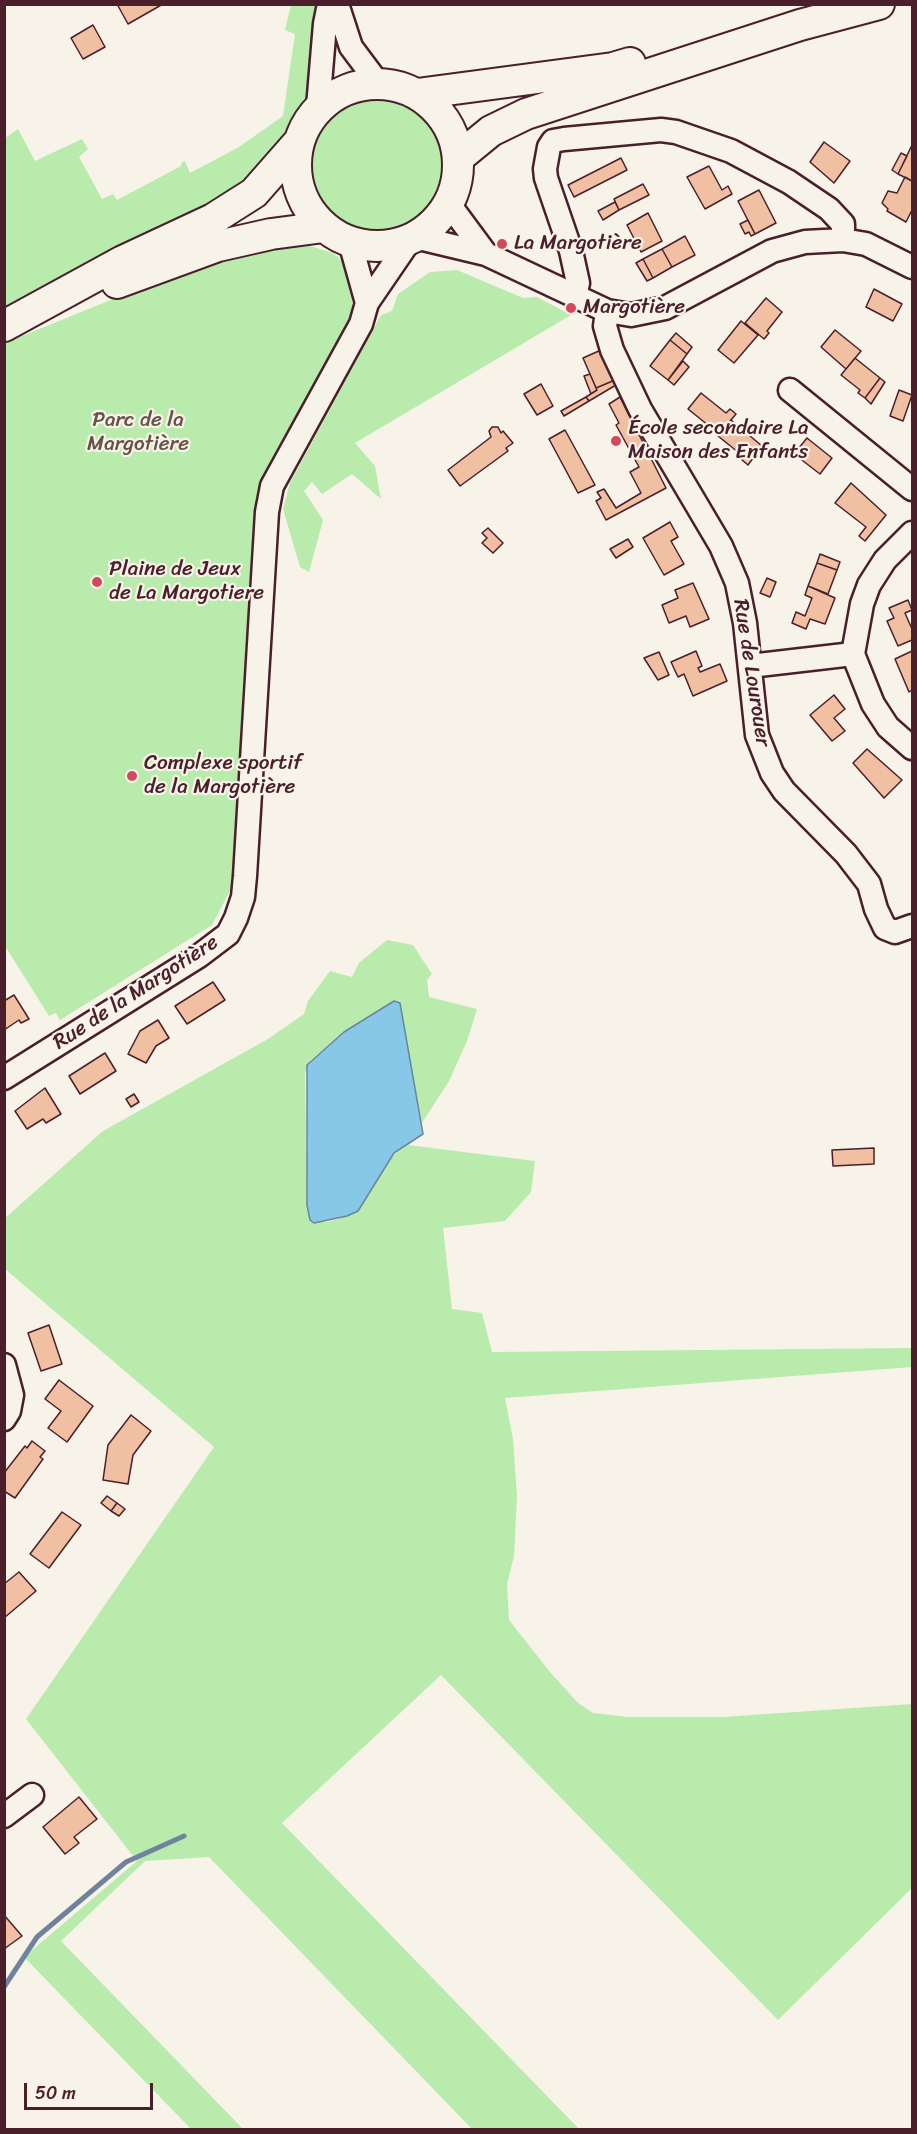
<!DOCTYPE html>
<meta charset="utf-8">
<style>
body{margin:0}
#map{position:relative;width:917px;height:2134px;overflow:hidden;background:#f7f3e8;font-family:Sriracha,sans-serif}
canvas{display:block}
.frame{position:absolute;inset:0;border:6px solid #4a1f2b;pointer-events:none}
.scale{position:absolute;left:24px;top:2083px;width:129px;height:27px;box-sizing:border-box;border:3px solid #4a1f2b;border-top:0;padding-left:8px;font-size:18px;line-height:21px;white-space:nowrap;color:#4a1f2b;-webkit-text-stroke:4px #f7f3e8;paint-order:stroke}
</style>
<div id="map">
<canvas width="917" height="2134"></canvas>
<div class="frame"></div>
<div class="scale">50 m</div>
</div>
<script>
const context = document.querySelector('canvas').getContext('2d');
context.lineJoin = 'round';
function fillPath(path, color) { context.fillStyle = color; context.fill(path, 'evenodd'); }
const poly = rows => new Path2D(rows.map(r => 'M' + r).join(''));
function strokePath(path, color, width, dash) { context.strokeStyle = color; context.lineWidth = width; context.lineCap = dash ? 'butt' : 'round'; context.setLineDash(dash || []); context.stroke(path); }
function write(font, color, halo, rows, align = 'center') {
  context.font = font + ' Sriracha,sans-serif'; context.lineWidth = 4.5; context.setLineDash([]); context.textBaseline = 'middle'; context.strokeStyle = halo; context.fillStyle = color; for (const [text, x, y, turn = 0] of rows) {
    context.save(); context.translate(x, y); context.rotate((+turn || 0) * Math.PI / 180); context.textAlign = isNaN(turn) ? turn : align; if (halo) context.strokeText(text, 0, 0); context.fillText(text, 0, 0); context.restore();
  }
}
const green = poly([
 [291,5,315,5,311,90,256,184,5,310,5,138,18,129,35,161,82,139,88,149,79,157,102,199,113,194,117,200,181,166,182,162,185,161,190,173,239,147,283,116,295,34,285,30],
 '296 165a81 81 0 1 1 162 0a81 81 0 1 1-162 0Z',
 [284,244,310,246,333,253,349,267,353,284,352,315,348,331,264,479,252,576,232,887,212,925,60,1020,56,1013,49,1016,5,946,5,343,216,257],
 [457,270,523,298,537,297,571,315,355,443,375,466,381,499,352,474,322,494,312,482,304,491,323,520,309,572,300,567,283,509,290,483,381,315,392,311,398,294,430,272],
 [387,940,413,945,432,974,427,980,429,997,477,1009,467,1041,449,1081,422,1123,398,1002,344,1032,311,1060,305,1074,307,1205,310,1220,328,1222,347,1216,361,1206,390,1158,408,1145,535,1161,531,1192,505,1221,443,1228,452,1309,482,1313,492,1352,912,1348,912,1367,505,1398,513,1439,517,1496,514,1556,507,1584,509,1620,550,1672,578,1703,593,1713,628,1717,723,1717,912,1704,912,1888,778,2020,441,1675,282,1823,579,2129,472,2129,209,1857,145,1861,61,1941,243,2129,191,2129,24,1957,137,1861,26,1719,214,1447,5,1269,4,1219,103,1131,268,1039,304,1014,308,1001,330,971,352,977,359,963]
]);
const water = poly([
 [394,1001,400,1003,423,1134,394,1153,358,1211,347,1216,314,1223,310,1220,307,1205,307,1065,344,1032,394,1001]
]);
const stream = poly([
 [4,1987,37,1937,126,1862,184,1836]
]);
const building = poly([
 [117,4,163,4,128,24,117,4],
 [93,25,105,47,83,59,71,38,93,25],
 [824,142,850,161,834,183,810,162,824,142],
 [912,145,912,181,898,174,912,145],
 [901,153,907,156,898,174,892,170,901,153],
 [621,158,627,170,574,197,568,185,621,158],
 [709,166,722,190,728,186,732,194,705,209,687,177,709,166],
 [905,177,912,181,912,210,906,222,887,211,888,209,882,203,888,191,897,193,905,177],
 [643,184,649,195,619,210,614,199,643,184],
 [759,190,776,223,755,234,738,201,759,190],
 [615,202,619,210,603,220,598,211,615,202],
 [648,213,662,241,641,252,627,225,648,213],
 [748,220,755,234,751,236,749,232,745,234,740,224,748,220],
 [685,236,695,255,672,267,662,249,685,236],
 [662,249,672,267,653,278,643,259,662,249],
 [643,259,653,278,647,281,636,263,643,259],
 [874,289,902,304,893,321,866,307,874,289],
 [766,298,782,312,767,331,769,333,764,339,745,323,766,298],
 [741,321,758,335,734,363,718,350,741,321],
 [835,330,861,351,846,369,821,347,835,330],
 [676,333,692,347,687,354,670,340,676,333],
 [670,340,687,354,668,380,650,366,670,340],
 [601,350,615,380,596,388,583,358,601,350],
 [855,358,880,378,865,398,858,393,860,390,841,375,855,358],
 [683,361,689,367,674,385,668,380,683,361],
 [590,374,597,390,591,394,584,376,590,374],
 [880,378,885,382,871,404,865,398,880,378],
 [615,380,616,385,589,401,586,397,597,390,596,388,615,380],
 [541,384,553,406,537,415,524,394,541,384],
 [899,390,912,395,903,421,890,416,899,390],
 [701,393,726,413,730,409,736,414,719,434,688,409,701,393],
 [586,397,589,401,564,416,561,411,586,397],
 [620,397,666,488,606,520,596,501,601,498,597,492,604,489,616,508,641,493,630,472,639,467,616,425,619,423,609,404,620,397],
 [731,420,762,446,748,465,742,460,744,457,718,436,731,420],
 [492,427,498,427,501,433,503,431,513,443,506,448,508,451,460,486,448,470,491,437,489,431,492,427],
 [565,430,595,485,578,493,549,439,565,430],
 [807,438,832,458,820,474,794,454,807,438],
 [851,483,886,515,865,541,859,536,866,527,835,503,851,483],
 [670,522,678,537,671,541,684,564,664,575,643,538,670,522],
 [488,528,503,543,493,553,482,543,487,538,482,533,488,528],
 [628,539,633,547,616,558,610,549,628,539],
 [820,554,840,562,837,570,817,563,820,554],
 [817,563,837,570,828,594,808,586,817,563],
 [767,578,776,582,770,597,760,593,767,578],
 [693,583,709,619,690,627,686,616,669,623,662,605,678,598,675,590,693,583],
 [808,586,835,598,825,624,810,619,806,629,792,623,796,612,805,616,812,598,805,595,808,586],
 [908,600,912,610,905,613,912,629,912,640,898,646,887,621,894,618,889,608,908,600],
 [696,651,702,666,698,668,700,672,720,664,727,681,693,696,684,674,678,677,671,662,696,651],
 [912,651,912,690,909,692,895,659,912,651],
 [659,652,669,675,658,680,644,658,659,652],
 [834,695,845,709,834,718,845,731,832,741,810,715,834,695],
 [867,749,902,780,884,798,853,763,867,749],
 [213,982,225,1000,187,1024,175,1006,213,982],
 [14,995,29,1019,21,1023,19,1020,4,1030,4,1001,14,995],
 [158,1020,169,1038,156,1046,146,1063,128,1054,140,1031,158,1020],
 [105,1053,116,1071,80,1094,69,1076,105,1053],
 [45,1088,61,1114,46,1123,43,1119,27,1129,15,1111,45,1088],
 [134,1094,139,1102,131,1107,126,1099,134,1094],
 [874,1148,874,1164,833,1166,832,1150,874,1148],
 [49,1325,62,1364,41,1371,28,1333,49,1325],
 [59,1380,93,1406,67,1442,48,1428,61,1411,45,1399,59,1380],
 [131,1415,151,1431,133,1455,128,1484,103,1480,108,1445,131,1415],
 [32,1441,45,1451,40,1457,43,1459,15,1498,4,1491,4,1473,25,1446,27,1448,32,1441],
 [107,1496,117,1503,111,1511,101,1503,107,1496],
 [117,1503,125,1509,119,1516,111,1511,117,1503],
 [62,1512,81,1525,49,1568,30,1554,62,1512],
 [19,1572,36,1591,4,1618,4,1584,19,1572],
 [79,1797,97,1819,74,1837,79,1843,65,1854,43,1827,79,1797],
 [4,1915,22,1936,4,1949,4,1915]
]);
const minor = poly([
 [337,4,351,47,378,83],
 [318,107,325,24,329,4],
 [449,204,486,254],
 [415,237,486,254,607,311,631,315,665,308,772,251,805,242,843,240,866,244,912,267],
 [350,242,367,303],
 [575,296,578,283,571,251,546,178,545,169,549,147,553,141,564,139,661,130,676,132,731,151,789,182,829,209,843,224,843,240],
 [607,311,605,326,612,350,640,409,721,546,737,583,745,623,757,735,772,773,784,791,846,854,869,884,876,909,885,928,895,932,912,926],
 [790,390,912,489],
 [912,533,885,560,869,585,862,604,853,654,873,704,888,727,912,748],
 [750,666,853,654],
 [4,1078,199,956,228,934,236,918,243,897,245,876,267,512,272,486,361,324,367,303,410,240],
 [4,1365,12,1395,9,1411,4,1419],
 [4,1816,32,1795]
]);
const major = poly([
 '296 165a81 81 0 1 1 162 0a81 81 0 1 1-162 0Z',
 [417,94,613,68,630,63],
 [458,158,491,131,526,114,800,25,879,4],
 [117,283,218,246,271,234,324,227],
 [4,326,123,261,213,219,254,193,297,144]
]);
const markers = [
 [502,244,6,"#d1495b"],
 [571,308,6,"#d1495b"],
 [616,441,6,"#d1495b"],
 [97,582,6,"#d1495b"],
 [132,776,6,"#d1495b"]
];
const poiNames = [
 ["La Margotière",514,244],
 ["Margotière",583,308],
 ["École secondaire La",628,429],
 ["Maison des Enfants",628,453],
 ["Plaine de Jeux",109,570],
 ["de La Margotiere",109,594],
 ["Complexe sportif",144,764],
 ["de la Margotière",144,788]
];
const parkNames = [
 ["Parc de la",138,421],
 ["Margotière",138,445]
];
const streetNames = [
 ["Rue de Lourouer",751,673,81],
 ["Rue de la Margotière",136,993,-33]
];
fillPath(green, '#b8ebac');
fillPath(water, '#87c8e8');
strokePath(water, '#6f849c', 1.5);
strokePath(stream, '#6f849c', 5);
fillPath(building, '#f1bfa2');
strokePath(building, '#4a1f2b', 1.5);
strokePath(minor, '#4a1f2b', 27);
strokePath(major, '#4a1f2b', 34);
strokePath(minor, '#f7f3e8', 22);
strokePath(major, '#f7f3e8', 30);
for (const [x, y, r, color] of markers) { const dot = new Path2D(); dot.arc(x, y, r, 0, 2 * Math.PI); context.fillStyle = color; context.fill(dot); strokePath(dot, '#f7f3e8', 2); }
write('21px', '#4a1f2b', '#f7f3e8', poiNames, 'left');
write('21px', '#66524b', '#f7f3e8', parkNames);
write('21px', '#4a1f2b', '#f7f3e8', streetNames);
</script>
